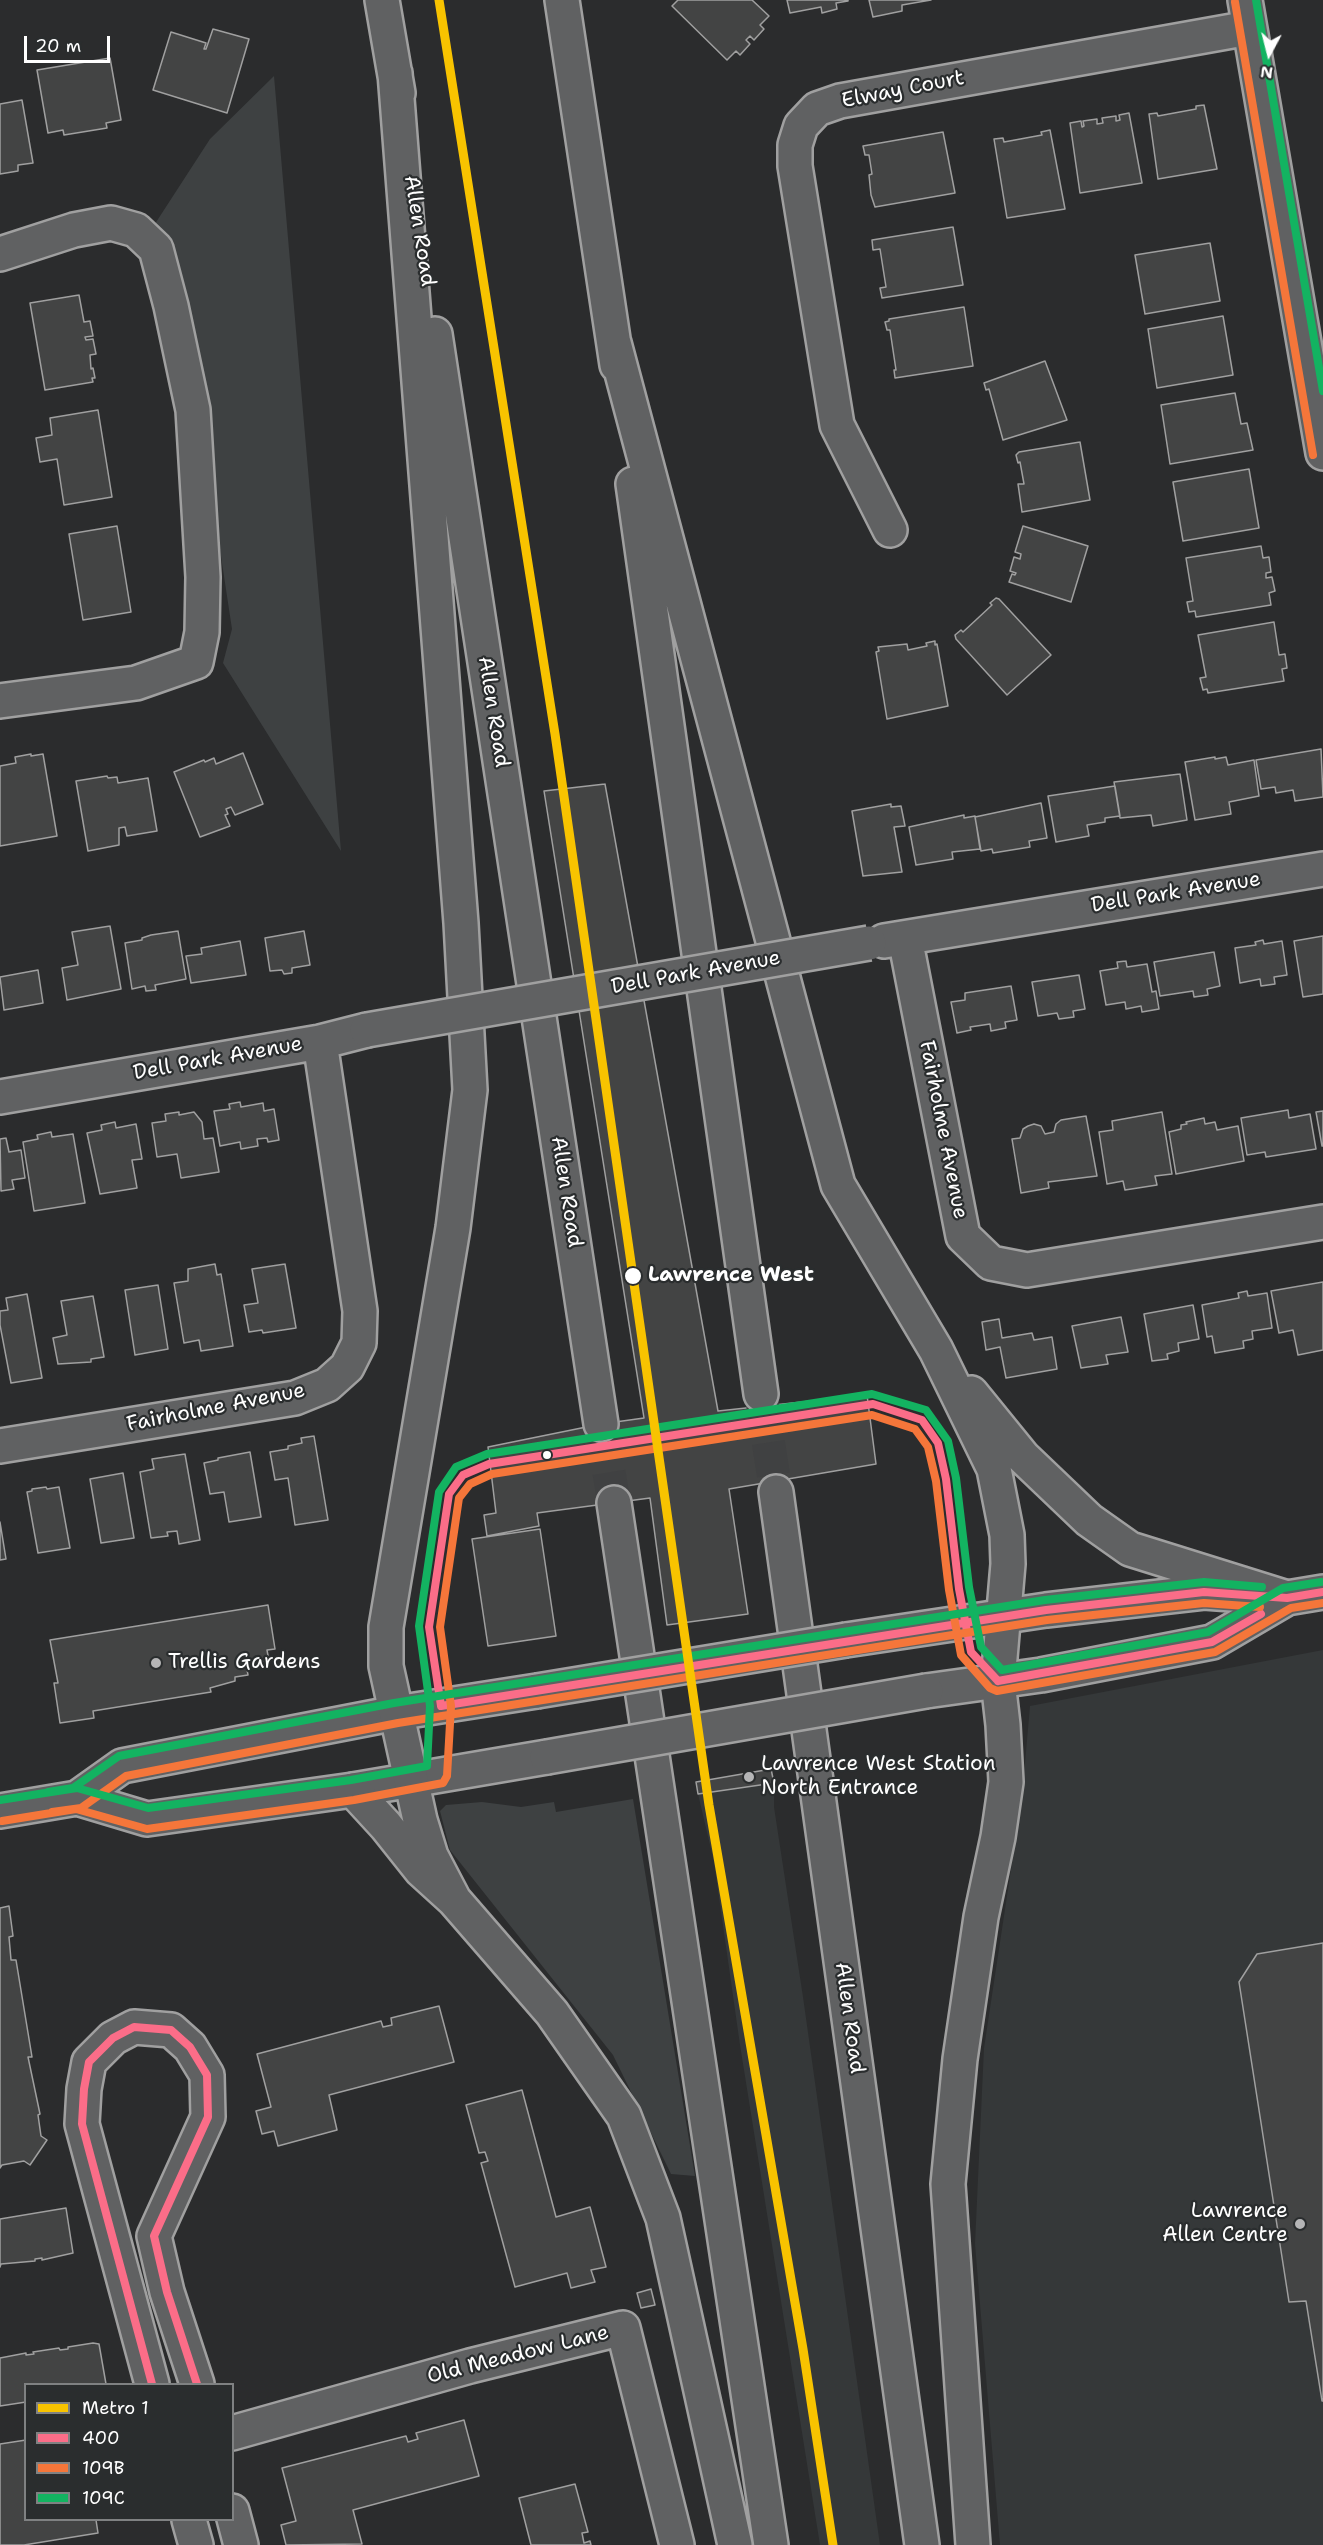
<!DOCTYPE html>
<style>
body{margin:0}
#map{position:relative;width:1323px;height:2545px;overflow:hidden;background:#2b2c2d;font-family:"Shantell Sans",sans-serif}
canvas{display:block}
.legend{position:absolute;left:24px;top:2383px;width:210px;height:138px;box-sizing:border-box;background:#2a2d2e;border:2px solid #7f8182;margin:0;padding:8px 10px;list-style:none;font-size:18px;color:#fff}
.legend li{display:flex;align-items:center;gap:12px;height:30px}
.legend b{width:30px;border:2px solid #7f8182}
.north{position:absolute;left:1239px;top:24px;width:60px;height:60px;-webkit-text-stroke:4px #2a2d2e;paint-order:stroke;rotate:187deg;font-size:16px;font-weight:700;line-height:24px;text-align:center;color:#fff}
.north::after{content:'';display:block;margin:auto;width:21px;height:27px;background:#fff;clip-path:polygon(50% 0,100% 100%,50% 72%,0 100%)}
.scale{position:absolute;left:24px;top:36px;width:86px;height:27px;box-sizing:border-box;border:3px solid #fff;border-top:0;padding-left:8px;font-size:18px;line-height:21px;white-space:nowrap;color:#fff;-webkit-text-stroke:4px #2a2d2e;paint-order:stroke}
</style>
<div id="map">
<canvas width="1323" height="2545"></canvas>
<ul class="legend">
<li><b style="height:8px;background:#f8c300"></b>Metro 1</li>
<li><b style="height:8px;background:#fb6d88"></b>400</li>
<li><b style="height:8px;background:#f5763a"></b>109B</li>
<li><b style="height:8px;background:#13b361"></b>109C</li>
</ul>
<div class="north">N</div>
<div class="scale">20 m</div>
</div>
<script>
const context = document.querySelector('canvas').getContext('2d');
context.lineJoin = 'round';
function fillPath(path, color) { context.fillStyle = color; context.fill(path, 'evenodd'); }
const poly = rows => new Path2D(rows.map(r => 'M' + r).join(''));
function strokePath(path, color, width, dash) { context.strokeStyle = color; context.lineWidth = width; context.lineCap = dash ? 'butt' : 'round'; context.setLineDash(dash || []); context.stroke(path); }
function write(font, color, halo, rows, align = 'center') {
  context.font = font + ' "Shantell Sans",sans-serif'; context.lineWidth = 4.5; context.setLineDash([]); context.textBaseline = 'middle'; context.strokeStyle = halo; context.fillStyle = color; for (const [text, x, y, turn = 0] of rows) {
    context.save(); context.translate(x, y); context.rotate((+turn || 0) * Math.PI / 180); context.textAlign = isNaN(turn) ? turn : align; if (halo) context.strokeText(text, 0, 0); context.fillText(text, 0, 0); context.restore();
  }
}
const built = poly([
 [1323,1650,1323,2545,1000,2545,975,2244,984,2048,1022,1797,1030,1706],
 [763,1783,764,1784,774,1783,774,1807,803,1997,880,2545,820,2545,740,2045,714,1862,698,1794]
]);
const green = poly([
 [274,76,341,851,223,663,232,629,176,259,151,230,210,139],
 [633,1799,695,2176,671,2174,613,2055,450,1850,440,1811,446,1805,482,1802,521,1807,554,1802,556,1812]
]);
const building = poly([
 [678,0,752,0,769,16,760,25,764,29,754,40,750,36,746,40,750,44,740,55,736,51,727,60,672,6,678,0],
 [787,0,848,0,848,1,836,3,837,9,822,13,821,7,790,13,787,0],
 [869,0,931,0,902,5,902,11,873,17,869,0],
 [213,29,249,39,227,113,153,90,171,32,206,43,204,49,206,49,213,29],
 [110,58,121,120,106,123,107,128,64,135,63,130,48,133,37,70,110,58],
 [22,100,33,163,18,165,18,171,0,174,0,104,22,100],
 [1204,105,1217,169,1158,179,1149,114,1157,113,1158,116,1196,109,1196,106,1204,105],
 [1129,113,1142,183,1080,193,1070,123,1081,121,1082,127,1084,126,1083,121,1097,119,1097,124,1103,123,1102,118,1116,116,1116,121,1120,120,1119,115,1129,113],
 [1050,130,1065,209,1007,218,994,139,1003,138,1004,142,1042,135,1041,132,1050,130],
 [943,132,955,193,875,207,871,195,869,175,872,174,869,155,865,155,863,146,943,132],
 [953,227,963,285,882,298,880,288,886,287,880,249,873,250,872,240,953,227],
 [1210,243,1220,301,1145,314,1135,255,1210,243],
 [79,295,84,322,90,321,93,336,85,337,86,340,93,339,96,354,90,355,91,369,93,368,95,378,92,378,93,382,45,390,30,303,79,295],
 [964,307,973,366,895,378,894,370,896,370,890,330,887,330,885,322,889,321,889,319,964,307],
 [1223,316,1233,375,1157,388,1148,329,1223,316],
 [1045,361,1067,420,1003,440,989,389,986,390,984,383,1045,361],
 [1235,393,1241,424,1247,423,1253,450,1170,464,1161,405,1235,393],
 [98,410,112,497,64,505,57,459,40,462,36,438,52,435,50,418,98,410],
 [1080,442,1090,500,1022,512,1018,484,1024,484,1020,462,1018,463,1016,455,1019,452,1080,442],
 [1249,469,1259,528,1183,541,1173,482,1249,469],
 [117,526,131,612,83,620,69,534,117,526],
 [1023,526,1088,546,1071,602,1009,582,1012,574,1015,575,1016,573,1010,571,1014,557,1020,559,1021,554,1015,552,1023,526],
 [1261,546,1263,558,1269,557,1271,572,1266,573,1266,578,1272,577,1275,591,1269,593,1271,605,1196,617,1195,611,1189,612,1187,602,1193,601,1186,558,1261,546],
 [996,598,999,599,1051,655,1007,695,956,639,955,635,961,630,963,632,992,605,990,603,996,598],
 [1274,622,1279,655,1285,654,1287,668,1282,669,1284,681,1208,693,1207,689,1203,690,1200,678,1206,677,1198,635,1274,622],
 [935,641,935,645,937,644,948,706,887,719,876,652,879,651,878,647,907,644,908,650,927,646,926,643,935,641],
 [1321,749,1323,797,1295,801,1293,790,1276,793,1275,787,1261,789,1256,760,1321,749],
 [243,753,263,804,235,815,231,807,226,809,228,814,225,815,230,826,200,837,174,772,204,760,205,762,214,758,216,764,243,753],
 [31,754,31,756,43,754,57,836,0,846,0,766,16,763,15,757,31,754],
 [1215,757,1215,759,1226,757,1228,765,1254,760,1259,796,1229,802,1231,814,1195,820,1185,762,1215,757],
 [1180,774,1187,820,1153,826,1151,815,1120,818,1114,782,1180,774],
 [107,776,108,778,117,777,118,783,148,778,157,831,127,836,125,827,119,828,119,845,88,851,76,781,107,776],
 [605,784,718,1411,867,1395,876,1464,729,1489,748,1614,667,1625,650,1498,537,1513,539,1526,487,1536,484,1515,496,1513,488,1447,601,1424,644,1418,544,791,605,784],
 [1115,786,1120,816,1105,818,1105,822,1087,825,1089,836,1056,842,1048,796,1115,786],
 [1041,803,1047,838,1029,841,1030,847,993,853,992,849,981,851,975,817,1041,803],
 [891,804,891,807,901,806,905,826,894,827,902,872,863,876,852,811,891,804],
 [964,815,964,818,975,816,980,849,952,852,953,859,916,865,909,827,964,815],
 [110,926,121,989,67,1000,62,968,78,965,72,932,110,926],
 [178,931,186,979,155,985,156,990,146,991,145,986,132,989,125,943,142,940,142,938,151,935,178,931],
 [304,931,310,965,292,968,292,973,284,974,282,970,270,971,265,938,304,931],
 [1323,936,1323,994,1303,997,1294,941,1323,936],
 [1263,940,1264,944,1282,941,1287,975,1274,977,1275,984,1261,986,1260,979,1240,983,1235,948,1256,945,1255,942,1263,940],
 [240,941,246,975,191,983,186,956,202,954,201,948,240,941],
 [1214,952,1220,986,1207,989,1208,995,1194,997,1193,991,1160,996,1154,962,1214,952],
 [1126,961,1127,967,1147,964,1152,992,1156,991,1159,1009,1142,1012,1141,1006,1126,1009,1125,1002,1106,1005,1100,971,1118,968,1117,962,1126,961],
 [38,970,43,1003,4,1010,0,977,38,970],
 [1079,975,1085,1009,1073,1011,1074,1017,1059,1019,1057,1013,1038,1016,1032,982,1079,975],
 [1011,986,1017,1020,1005,1022,1006,1028,991,1031,990,1024,970,1027,971,1030,957,1033,951,1002,965,1000,965,993,1011,986],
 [240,1102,241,1107,263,1103,264,1111,274,1109,279,1140,268,1142,267,1138,257,1139,258,1146,241,1149,240,1142,220,1146,214,1111,230,1109,229,1104,240,1102],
 [1288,1110,1289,1118,1310,1114,1316,1149,1266,1157,1265,1152,1247,1155,1241,1118,1288,1110],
 [1323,1111,1323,1146,1322,1146,1316,1112,1323,1111],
 [179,1112,179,1115,194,1112,202,1122,204,1139,213,1138,219,1172,181,1178,177,1154,157,1157,152,1123,166,1121,165,1114,179,1112],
 [1162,1112,1172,1174,1155,1176,1157,1185,1125,1190,1123,1181,1107,1184,1099,1132,1113,1130,1112,1121,1162,1112],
 [1086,1116,1097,1176,1048,1182,1049,1188,1021,1193,1012,1139,1020,1138,1023,1129,1028,1126,1034,1124,1041,1126,1045,1134,1054,1132,1056,1124,1061,1120,1086,1116],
 [1204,1118,1205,1124,1215,1122,1217,1130,1238,1126,1244,1161,1176,1174,1169,1132,1181,1129,1181,1125,1187,1124,1186,1122,1204,1118],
 [115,1122,116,1128,136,1124,142,1159,132,1160,137,1188,100,1194,87,1133,102,1130,101,1125,115,1122],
 [51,1132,52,1137,73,1134,85,1203,34,1211,23,1142,38,1139,37,1135,51,1132],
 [6,1138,9,1152,21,1150,25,1178,12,1180,14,1189,1,1191,0,1139,6,1138],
 [215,1264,217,1275,221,1274,233,1346,201,1351,199,1340,184,1343,174,1283,188,1281,188,1269,215,1264],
 [285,1264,296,1328,263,1333,262,1330,249,1332,244,1305,258,1303,252,1269,285,1264],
 [1323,1282,1323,1350,1298,1355,1293,1330,1279,1333,1271,1291,1323,1282],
 [158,1285,168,1349,135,1355,125,1290,158,1285],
 [1247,1291,1248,1296,1267,1293,1272,1328,1252,1331,1253,1339,1243,1341,1244,1348,1215,1353,1212,1336,1207,1337,1202,1305,1239,1298,1238,1293,1247,1291],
 [27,1294,42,1378,11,1383,0,1325,0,1311,8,1310,6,1298,27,1294],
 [93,1296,104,1357,91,1359,91,1362,58,1364,53,1338,67,1335,61,1301,93,1296],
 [1193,1305,1199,1339,1178,1343,1179,1351,1167,1354,1168,1359,1152,1361,1144,1314,1193,1305],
 [1121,1317,1128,1352,1106,1355,1108,1364,1081,1368,1072,1326,1121,1317],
 [999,1319,1002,1338,1032,1333,1034,1340,1052,1337,1057,1369,1006,1378,1000,1347,986,1350,982,1322,999,1319],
 [314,1436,328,1520,295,1525,288,1478,275,1480,270,1452,288,1449,288,1446,302,1443,301,1438,314,1436],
 [250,1452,261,1517,229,1522,224,1492,210,1494,204,1463,218,1460,218,1458,250,1452],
 [185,1454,200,1540,179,1544,177,1531,167,1532,168,1536,151,1538,140,1472,154,1469,152,1459,185,1454],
 [123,1473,134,1538,101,1543,90,1479,123,1473],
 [46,1487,47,1489,59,1487,70,1548,38,1553,27,1492,32,1491,32,1489,46,1487],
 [0,1522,6,1559,0,1560,0,1522],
 [540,1529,556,1636,488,1646,472,1539,540,1529],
 [268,1605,275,1649,267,1650,269,1661,246,1664,248,1675,235,1677,235,1681,210,1688,211,1692,93,1711,94,1718,60,1723,54,1683,58,1683,50,1640,268,1605],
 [771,1769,774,1783,698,1794,696,1782,771,1769],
 [9,1906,13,1936,9,1937,11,1960,16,1960,32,2057,28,2057,40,2114,38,2115,41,2136,47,2140,30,2165,24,2161,2,2165,0,2168,0,1908,9,1906],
 [1323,1943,1323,2401,1322,2401,1306,2301,1289,2302,1239,1982,1257,1954,1323,1943],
 [439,2006,454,2062,329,2095,337,2130,278,2146,274,2131,262,2134,256,2111,271,2107,257,2054,381,2021,383,2027,392,2025,391,2018,439,2006],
 [522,2090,556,2217,590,2207,606,2267,591,2270,595,2282,571,2288,567,2273,515,2287,481,2163,488,2161,485,2152,479,2153,466,2105,522,2090],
 [66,2208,73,2253,42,2260,42,2258,35,2259,35,2261,1,2264,0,2267,0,2219,66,2208],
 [651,2289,655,2305,641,2308,637,2293,651,2289],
 [93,2343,99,2344,106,2384,26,2384,26,2402,0,2406,0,2358,26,2353,26,2355,34,2354,33,2352,59,2348,60,2350,68,2349,68,2347,93,2343],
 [464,2420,479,2476,353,2510,362,2544,286,2545,281,2525,296,2521,282,2468,406,2436,408,2442,418,2439,416,2433,464,2420],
 [26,2440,26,2520,96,2520,98,2533,24,2545,0,2545,0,2444,26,2440],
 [575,2484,588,2532,582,2533,584,2543,590,2541,591,2545,531,2545,519,2498,575,2484]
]);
const highwayTunnel = poly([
 [761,1394,776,1492],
 [601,1424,614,1503]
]);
const minor = poly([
 [1245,0,1323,453],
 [0,254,74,230,111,223,136,230,156,249,171,306,193,410,203,577,202,632,196,662,136,683,0,701],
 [890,530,837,425,795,166,795,145,801,126,817,109,840,101,1249,28],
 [905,938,963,1236,991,1263,1027,1270,1323,1222],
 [884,941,1323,869],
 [0,1097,320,1042,367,1030],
 [0,1446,295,1398,327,1385,347,1367,359,1343,360,1311,320,1042],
 [152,2384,82,2124,84,2089,89,2062,113,2038,134,2027,171,2030,190,2047,207,2075,208,2117,154,2236,167,2292,197,2384],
 [232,2433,470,2366,623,2328,677,2545],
 [232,2511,241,2545],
 [189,2520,196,2545]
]);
const major = poly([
 [846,1640,1046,1610,1204,1592,1287,1598,1323,1592],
 [926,1691,1041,1675,1212,1642,1287,1598],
 [77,1798,122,1766,396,1713,537,1691],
 [0,1811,77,1798,147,1819,353,1790,547,1757]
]);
const highway = poly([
 [382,0,398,93],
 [562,0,617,365],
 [395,73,461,923,470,1090,453,1228,386,1627,386,1666,420,1820,431,1856,454,1900],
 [435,334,601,1424],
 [614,343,838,1185,936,1350,994,1469,1007,1535,1008,1564,998,1681,1003,1725,1006,1782,998,1837,981,1917,960,2059,948,2184,973,2545],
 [633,484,761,1394],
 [971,1393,1023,1457,1089,1520,1130,1549,1287,1598],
 [776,1492,922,2545],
 [614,1503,771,2545],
 [353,1790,386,1826,421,1870,454,1900,552,2013,624,2116,663,2218,735,2545]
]);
const minorBridge = poly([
 [367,1030,869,943]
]);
const majorBridge = poly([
 [537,1691,846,1640],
 [547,1757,926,1691]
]);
const bus1 = poly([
 [998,1681,1212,1642,1261,1614],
 [441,1706,429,1627,449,1494,463,1475,489,1464,873,1404,922,1420,938,1443,946,1479,959,1589,971,1652,998,1681],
 [441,1706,1046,1610,1204,1592,1287,1598,1323,1592],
 [152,2384,82,2124,84,2089,89,2062,113,2038,134,2027,171,2030,190,2047,207,2075,208,2117,154,2236,167,2292,197,2384]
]);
const bus2 = poly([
 [1235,2,1313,455],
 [52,1812,81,1808,126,1776,398,1723,1047,1620,1204,1603,1260,1607],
 [2,1821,76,1809,147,1829,354,1800,443,1783,447,1776,451,1706,440,1627,459,1498,470,1484,492,1474,872,1415,915,1429,928,1447,936,1481,949,1590,961,1655,990,1688,997,1691,1215,1652,1291,1608,1323,1603]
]);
const bus3 = poly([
 [1256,0,1323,391],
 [48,1792,73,1788,119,1756,394,1703,1045,1600,1204,1582,1262,1587],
 [0,1800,77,1788,148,1808,351,1780,427,1766,430,1706,419,1626,439,1492,456,1467,487,1454,872,1394,926,1410,948,1441,956,1478,969,1587,981,1647,1002,1670,1208,1632,1283,1588,1321,1582]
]);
const metro1 = poly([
 [439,0,555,734,709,1805,803,2349,833,2545]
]);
const markers = [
 [633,1276,9,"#fff"],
 [547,1455,5,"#fff"],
 [156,1663,6,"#b5b5b6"],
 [749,1777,6,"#b5b5b6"],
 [1300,2224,6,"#b5b5b6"]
];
const streetNames = [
 ["Elway Court",903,90,-11],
 ["Allen Road",419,231,81],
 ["Allen Road",493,712,81],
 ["Dell Park Avenue",1176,893,-9],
 ["Dell Park Avenue",696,973,-10],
 ["Dell Park Avenue",218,1059,-10],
 ["Fairholme Avenue",943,1130,79],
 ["Allen Road",566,1192,81],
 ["Fairholme Avenue",216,1408,-11],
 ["Allen Road",849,2018,82],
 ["Old Meadow Lane",518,2355,-14]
];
const stopNames = [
 ["Lawrence West",648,1276]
];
const poiNames = [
 ["Trellis Gardens",168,1663],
 ["Lawrence West Station",761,1765],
 ["North Entrance",761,1789],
 ["Lawrence",1288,2212,"right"],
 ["Allen Centre",1288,2236,"right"]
];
fillPath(built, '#353839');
fillPath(green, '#3e4142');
fillPath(building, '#434444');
strokePath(building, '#a0a0a0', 1.5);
strokePath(highwayTunnel, '#404142', 33, [33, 16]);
strokePath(minor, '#a0a0a0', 38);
strokePath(major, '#a0a0a0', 38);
strokePath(highway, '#a0a0a0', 38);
strokePath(minor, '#606162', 33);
strokePath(major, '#606162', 33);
strokePath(highway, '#606162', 33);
strokePath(minorBridge, '#a0a0a0', 38, []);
strokePath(majorBridge, '#a0a0a0', 38, []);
strokePath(minorBridge, '#606162', 33);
strokePath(majorBridge, '#606162', 33);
strokePath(bus1, '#fb6d88', 8);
strokePath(bus2, '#f5763a', 8);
strokePath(bus3, '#13b361', 8);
strokePath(metro1, '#f8c300', 9);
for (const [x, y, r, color] of markers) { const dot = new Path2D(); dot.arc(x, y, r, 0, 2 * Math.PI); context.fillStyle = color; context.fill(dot); strokePath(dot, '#2a2d2e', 2); }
write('21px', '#fff', '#2a2d2e', streetNames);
write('bold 21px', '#fff', '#2a2d2e', stopNames, 'left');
write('21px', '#fff', '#2a2d2e', poiNames, 'left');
</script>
